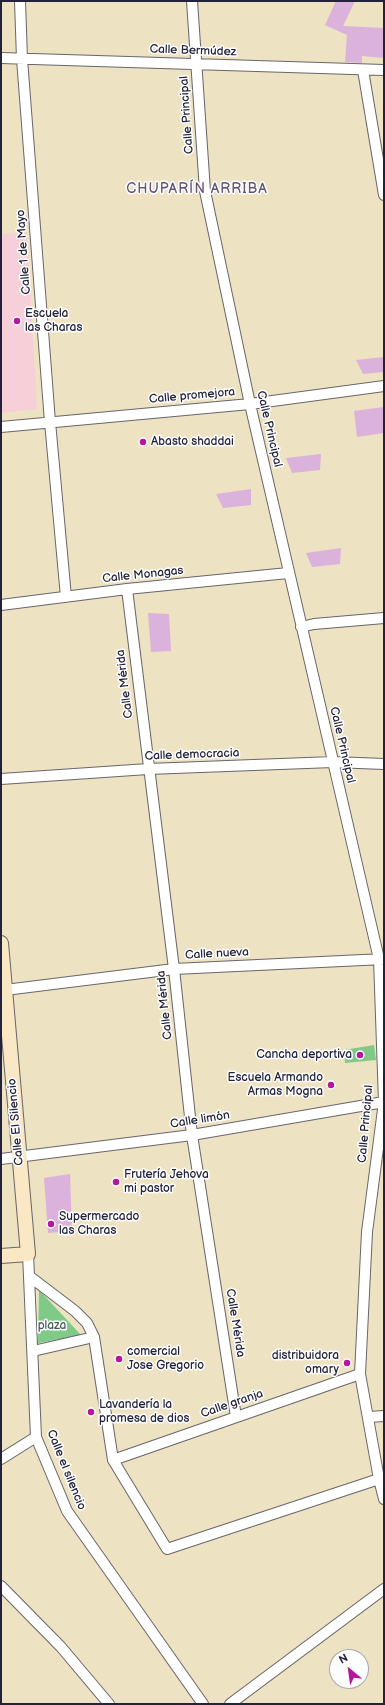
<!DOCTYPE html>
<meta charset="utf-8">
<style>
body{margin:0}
#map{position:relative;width:385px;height:1705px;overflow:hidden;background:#ede2c2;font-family:"Balsamiq Sans",sans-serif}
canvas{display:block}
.frame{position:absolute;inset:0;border:2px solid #22223b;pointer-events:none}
.north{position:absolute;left:329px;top:1649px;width:40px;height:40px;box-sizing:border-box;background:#fff;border:1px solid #a7a7b1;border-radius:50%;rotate:331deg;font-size:11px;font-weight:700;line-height:16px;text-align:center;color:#22223b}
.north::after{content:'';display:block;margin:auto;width:14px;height:18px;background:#b5179e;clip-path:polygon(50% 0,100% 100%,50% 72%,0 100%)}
</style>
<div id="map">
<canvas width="385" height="1705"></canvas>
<div class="frame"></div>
<div class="north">N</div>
</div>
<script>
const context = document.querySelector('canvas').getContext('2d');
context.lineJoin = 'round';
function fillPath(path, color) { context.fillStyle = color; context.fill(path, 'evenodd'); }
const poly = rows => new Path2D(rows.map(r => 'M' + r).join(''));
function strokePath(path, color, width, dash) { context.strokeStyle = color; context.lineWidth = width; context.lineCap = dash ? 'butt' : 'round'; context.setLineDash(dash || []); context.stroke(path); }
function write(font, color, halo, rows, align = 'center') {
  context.font = font + ' "Balsamiq Sans",sans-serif'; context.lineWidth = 3; context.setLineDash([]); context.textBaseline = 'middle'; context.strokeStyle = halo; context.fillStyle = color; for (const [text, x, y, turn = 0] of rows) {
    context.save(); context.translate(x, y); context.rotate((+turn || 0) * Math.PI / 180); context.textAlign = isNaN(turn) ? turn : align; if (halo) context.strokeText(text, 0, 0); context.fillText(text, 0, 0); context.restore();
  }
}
const built = poly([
 [27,233,37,409,1,413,1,234]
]);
const green = poly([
 [374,1045,376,1060,345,1063,344,1050],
 [39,1290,81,1335,38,1343]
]);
const building = poly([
 [336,1,355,1,343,26,384,28,384,58,362,56,362,63,345,62,347,35,325,25],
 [384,357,384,372,363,374,356,360],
 [384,407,384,433,357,437,354,411],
 [321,454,320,470,292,473,286,458],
 [251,489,251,505,223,508,216,494],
 [341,548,340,564,312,567,306,553],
 [148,613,169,614,171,651,151,652],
 [70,1174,72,1231,48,1233,44,1178]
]);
const street = poly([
 [20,1,22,59,50,422,66,597],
 [192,1,205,191,250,404,379,959,384,1102,367,1232,360,1374,379,1479,384,1499],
 [1,58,384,70],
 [363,70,384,195],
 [1,427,250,404,384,386],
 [127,589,174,969,192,1135,236,1417],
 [1,605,127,589,288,573],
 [301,627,314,624,384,618],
 [1,779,148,769,333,762,384,764],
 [5,990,174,969,384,959],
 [1,1159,192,1135,384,1102],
 [28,1254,36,1437,67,1511,203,1704],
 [29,1276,75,1311,87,1323,94,1337,113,1460,167,1549,379,1479],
 [33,1351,94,1337],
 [369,1417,384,1416],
 [1,1459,36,1437],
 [113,1460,360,1374],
 [1,1586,61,1647,109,1704],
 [230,1704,384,1589]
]);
const secondary = poly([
 [1,943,28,1254,1,1256]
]);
const markers = [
 [17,321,4,"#b5179e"],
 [143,442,4,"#b5179e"],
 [360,1055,4,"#b5179e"],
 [331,1085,4,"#b5179e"],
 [116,1182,4,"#b5179e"],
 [51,1224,4,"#b5179e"],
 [119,1359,4,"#b5179e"],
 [347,1363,4,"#b5179e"],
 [91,1412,4,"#b5179e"]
];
const streetNames = [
 ["Calle Bermúdez",193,51,2],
 ["Calle Principal",187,115,-94],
 ["Calle 1 de Mayo",24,252,-94],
 ["Calle promejora",192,396,-5],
 ["Calle Principal",269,429,77],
 ["Calle Monagas",143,575,-6],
 ["Calle Mérida",125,684,-97],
 ["Calle Principal",342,745,77],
 ["Calle democracia",192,755,-2],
 ["Calle nueva",217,954,-3],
 ["Calle Mérida",165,1005,-96],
 ["Calle limón",200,1120,-9],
 ["Calle El Silencio",16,1122,-95],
 ["Calle Principal",366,1124,-85],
 ["Calle Mérida",235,1323,81],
 ["Calle granja",232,1404,-19],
 ["Calle el silencio",66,1470,68]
];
const poiNames = [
 ["Escuela",25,314],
 ["las Charas",25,328],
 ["Abasto shaddai",151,442],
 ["Cancha deportiva",352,1055,"right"],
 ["Escuela Armando",323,1078,"right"],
 ["Armas Mogna",323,1092,"right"],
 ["Frutería Jehova",124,1175],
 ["mi pastor",124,1189],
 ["Supermercado",59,1217],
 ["las Charas",59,1231],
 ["comercial",127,1352],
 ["Jose Gregorio",127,1366],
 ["distribuidora",339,1356,"right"],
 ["omary",339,1370,"right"],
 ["Lavandería la",99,1405],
 ["promesa de dios",99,1419]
];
const parkNames = [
 ["plaza",52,1326]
];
const quarterNames = [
 ["CHUPARÍN ARRIBA",197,189]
];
fillPath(built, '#f6cfd9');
fillPath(green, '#80ca88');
fillPath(building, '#dbb2db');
strokePath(street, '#69656a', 12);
strokePath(secondary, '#69656a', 16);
strokePath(street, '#fff', 10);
strokePath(secondary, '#fae7c3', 14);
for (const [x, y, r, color] of markers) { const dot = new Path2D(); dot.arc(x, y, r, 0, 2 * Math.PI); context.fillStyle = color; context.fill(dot); strokePath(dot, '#fff', 1.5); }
write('12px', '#22223b', '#fff', streetNames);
write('12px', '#22223b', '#fff', poiNames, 'left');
write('12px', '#435d56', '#fff', parkNames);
context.letterSpacing = '1px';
write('14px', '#635473', '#fff', quarterNames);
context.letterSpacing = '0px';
</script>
